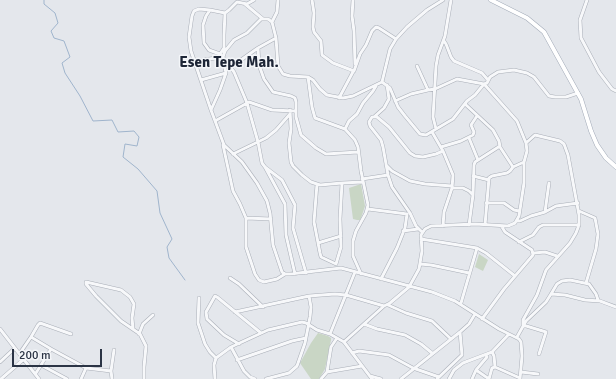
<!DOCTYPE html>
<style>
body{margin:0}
#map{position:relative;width:616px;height:379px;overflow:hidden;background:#e4e7ec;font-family:Signika,sans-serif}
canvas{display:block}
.scale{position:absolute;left:12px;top:349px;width:90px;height:18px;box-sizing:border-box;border:2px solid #2b3445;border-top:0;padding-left:5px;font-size:12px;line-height:14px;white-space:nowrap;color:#2b3445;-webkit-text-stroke:3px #f4f6f9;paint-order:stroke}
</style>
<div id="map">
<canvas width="616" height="379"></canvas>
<div class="scale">200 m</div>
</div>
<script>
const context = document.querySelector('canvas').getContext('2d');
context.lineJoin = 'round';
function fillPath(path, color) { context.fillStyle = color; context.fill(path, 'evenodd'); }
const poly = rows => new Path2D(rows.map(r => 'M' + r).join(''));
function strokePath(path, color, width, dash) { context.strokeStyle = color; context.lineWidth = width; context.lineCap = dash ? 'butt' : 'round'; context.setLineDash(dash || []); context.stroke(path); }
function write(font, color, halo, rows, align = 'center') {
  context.font = font + ' Signika,sans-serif'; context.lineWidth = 3; context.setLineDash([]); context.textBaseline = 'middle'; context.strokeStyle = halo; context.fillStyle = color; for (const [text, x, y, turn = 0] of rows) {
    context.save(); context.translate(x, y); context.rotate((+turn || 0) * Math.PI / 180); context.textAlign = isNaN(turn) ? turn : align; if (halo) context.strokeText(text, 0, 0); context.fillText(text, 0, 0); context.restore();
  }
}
const green = poly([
 [361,184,365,206,362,215,360,220,357,220,353,219,349,188],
 [479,254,488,260,483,271,475,267],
 [318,333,328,336,331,338,331,340,325,369,319,379,311,379,300,363,311,343]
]);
const stream = poly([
 [44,0,44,4,55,13,58,23,51,31,54,38,64,41,70,57,62,63,65,73,80,96,93,121,112,120,118,132,134,131,139,137,137,146,125,144,123,157,138,169,157,191,160,213,172,239,167,247,169,258,185,280]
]);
const minor = poly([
 [254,0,247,4,237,2,229,10,225,13,210,10,206,16,203,25,204,43,209,50,220,54,234,72,247,103,258,142,262,163,265,167,282,180,295,205,293,228,306,273],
 [312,0,314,13,313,27,314,32,321,41,322,55,333,63,354,71,360,54,366,45,372,31,376,27,379,28,396,39],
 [353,0,352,16,354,31,355,64],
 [443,0,427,10,407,27,396,39,390,49,382,82,353,96,343,98,327,95,320,89,313,80,308,77,290,76,283,74,278,66,276,38,272,22,268,19,261,19,247,33,234,40,225,51,223,57,226,73,220,90,211,110,224,145,242,162,257,183,267,201,270,213,273,245,282,272,285,274,290,274,341,268,432,292,455,301,499,329,519,339,521,342,522,356,520,379],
 [587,0,580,20,581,38,599,72,612,89,616,91],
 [245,4,263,19],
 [210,10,199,9,194,11,192,16,189,37,191,51,211,110],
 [272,22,277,12,278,0],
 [444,41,446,44,451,57,454,61,482,73,488,80],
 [258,48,259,65,264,79,273,92,291,96,295,98,296,102,296,111],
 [220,54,224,48,224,35,225,13],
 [195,61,223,57],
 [231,67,258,48,276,38],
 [308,77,312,107,315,118,345,129,355,140,358,147,361,171,368,205,366,213,356,231,353,241,353,256,361,274],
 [201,80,226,73],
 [382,82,390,88,398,107,405,116,420,134,426,135,453,119,467,101,475,95,484,84,487,83,490,77,498,72,514,70,527,73,534,77,549,96,555,97,566,97,578,93],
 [339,98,354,70],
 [395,101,411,94,428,90],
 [465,104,493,130,499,141,500,147,513,167],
 [290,110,291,129,289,143,291,162,293,166,302,175,311,182,320,185,342,183,363,182],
 [374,117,384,108,389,99,387,85],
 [215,121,249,102,272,110,294,111,296,111,296,117,301,135,316,148,326,154,358,152],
 [345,129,349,121,357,114,363,103,373,91,376,86],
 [436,129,433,117,436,66,438,55,445,36,451,0],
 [432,132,443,151,453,175,452,188,444,212,443,226],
 [469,138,478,160],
 [526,143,535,135,560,141,564,144,568,155,579,215,579,225,576,233,570,243,546,270,537,295,523,320,523,325,546,332,539,354],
 [223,145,233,191,240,204,246,218,246,247,255,274,259,280,264,282,277,279,285,274],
 [441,147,461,141,473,135,474,132,471,125,477,116],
 [233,154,266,138,276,130,290,114],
 [386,165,392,171,410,181,425,184,452,186],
 [265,167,285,204,286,235,295,274],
 [473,176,489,180],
 [362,179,388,175],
 [317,184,314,222,320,253,321,257,336,264,341,247,340,219,342,183],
 [452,188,463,188,469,191,473,195,469,225],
 [473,195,474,165,475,162,500,146],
 [486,203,504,203,514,210,519,211],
 [368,209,407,214],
 [579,211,595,218,598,234,596,249,586,283],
 [545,212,549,183],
 [246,218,271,219],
 [517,221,520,221,531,216,545,212,556,206,578,203],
 [485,225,489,178,492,176,507,173,510,171,513,167,524,162],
 [403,231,418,229],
 [422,232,416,226,410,213,392,187,388,175,383,147,381,140,370,126,369,122,372,117,377,117,389,127,410,153,415,156,423,157,436,154,443,151],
 [421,239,477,248,486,253,515,276],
 [519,242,533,235,539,227,543,225,579,225],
 [318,243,341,236],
 [534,253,545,252,557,256],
 [420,264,431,265,469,273],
 [355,272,330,334,344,342,372,379],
 [230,278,239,284,263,307],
 [381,279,397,248,405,228,407,214],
 [551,294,557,284,562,281,570,280,589,284,596,294,598,300],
 [199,298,198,323,205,344,210,352,216,358],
 [461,303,477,248],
 [388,305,406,313,432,321,451,339],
 [235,312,309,296,335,294,346,295,384,306],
 [482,319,504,289,533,255,532,250,505,232,502,227],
 [364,324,377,329,405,335,421,344,432,353],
 [0,329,39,379],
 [133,329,132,318,134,304,130,297,121,290,86,282,86,284,96,296,121,321,140,334,146,346,144,367,144,379],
 [139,334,143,324,153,315],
 [31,337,51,349],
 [517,337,526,321,546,302,551,294,565,295,585,300,600,301,616,307],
 [344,342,384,306,390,303,409,287,419,269,422,251,421,235,425,229,431,226,475,224,508,226,515,223,519,216,524,183,524,162,527,151,526,143,517,121,484,84,457,79,435,89,428,90,417,66],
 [239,344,224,335,207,319,206,312,215,296,217,297,261,333],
 [231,347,244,371,250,377,255,379],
 [492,352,494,356,495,367,520,378],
 [20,353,31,337,38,325,40,323,71,334],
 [352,353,359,351,389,355,413,368,439,377],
 [237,360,292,341,306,338],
 [0,362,15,348],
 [41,365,67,379],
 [86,368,111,371],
 [476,370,489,379],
 [327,372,362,366],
 [521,372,538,374],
 [36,373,51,349,86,368,81,379],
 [370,376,381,379],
 [1,379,24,359],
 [112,379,111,371,114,350],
 [215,379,214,365,216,358,231,347,268,330,302,322,306,323,317,330,330,334],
 [266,379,289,373,297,366,305,343,310,317,311,307,309,296],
 [321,379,327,372,331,347,337,338],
 [401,379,460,332,469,324,475,314],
 [437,379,462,355,460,332],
 [449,379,454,370,463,363,492,352,509,334],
 [472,379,476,370,487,357,486,355],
 [489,379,492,368,495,367]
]);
const major = poly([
 [491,0,527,18,544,32,581,99,591,131,597,145,606,158,616,167]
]);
const districtNames = [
 ["Esen Tepe Mah.",229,63]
];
fillPath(green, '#c9d6c5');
strokePath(stream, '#9fb4cc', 1);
strokePath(minor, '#a9aeb7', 4);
strokePath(major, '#a3abb8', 5);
strokePath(minor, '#f7f8fa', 3);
strokePath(major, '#fff', 4);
write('bold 15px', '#1d2536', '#f4f6f9', districtNames);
</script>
